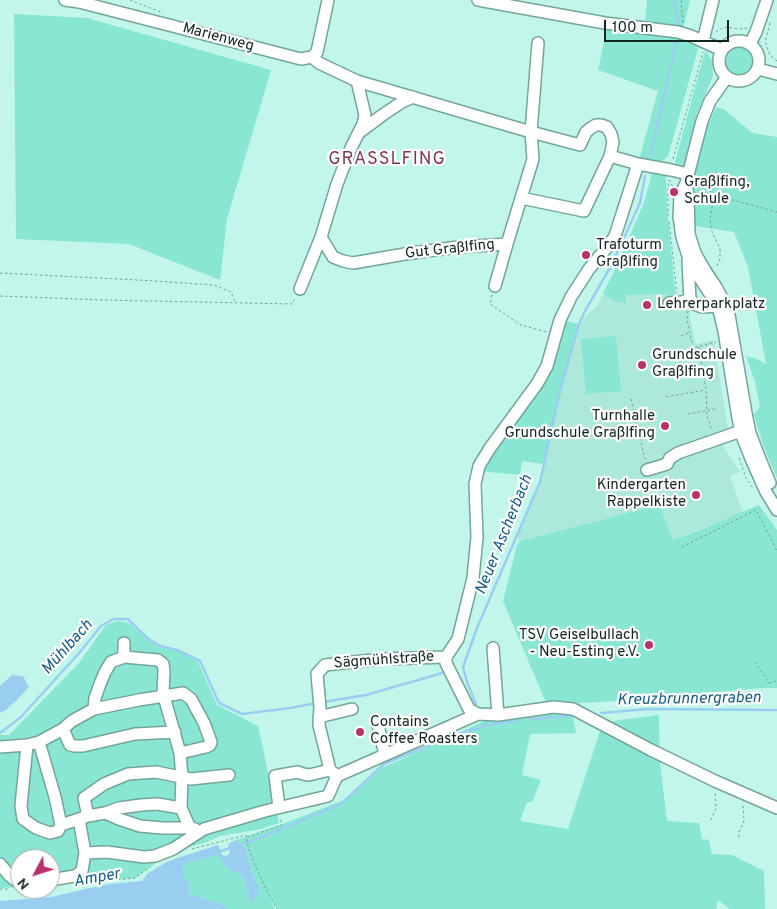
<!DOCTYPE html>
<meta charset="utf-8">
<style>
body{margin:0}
#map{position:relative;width:777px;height:909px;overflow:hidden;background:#c2f6ea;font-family:Overpass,sans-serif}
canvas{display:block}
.north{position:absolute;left:10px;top:849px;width:50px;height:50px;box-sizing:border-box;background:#fff;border:1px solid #a0a8a6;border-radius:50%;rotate:230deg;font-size:14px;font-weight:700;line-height:20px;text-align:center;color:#112521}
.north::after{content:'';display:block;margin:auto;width:18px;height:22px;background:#bb316c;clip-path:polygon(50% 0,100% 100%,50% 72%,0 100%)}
.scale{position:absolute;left:604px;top:20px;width:125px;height:22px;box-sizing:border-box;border:2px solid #112521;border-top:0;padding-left:6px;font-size:15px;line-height:18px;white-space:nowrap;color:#112521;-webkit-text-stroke:4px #fff;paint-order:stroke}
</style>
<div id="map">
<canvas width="777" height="909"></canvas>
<div class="north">N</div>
<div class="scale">100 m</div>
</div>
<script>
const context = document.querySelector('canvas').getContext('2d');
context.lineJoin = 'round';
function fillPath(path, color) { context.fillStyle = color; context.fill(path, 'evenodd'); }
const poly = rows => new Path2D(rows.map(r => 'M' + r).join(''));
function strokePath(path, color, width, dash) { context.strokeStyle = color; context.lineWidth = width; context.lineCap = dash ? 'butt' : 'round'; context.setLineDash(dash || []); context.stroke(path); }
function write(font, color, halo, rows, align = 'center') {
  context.font = font + ' Overpass,sans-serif'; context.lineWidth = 4.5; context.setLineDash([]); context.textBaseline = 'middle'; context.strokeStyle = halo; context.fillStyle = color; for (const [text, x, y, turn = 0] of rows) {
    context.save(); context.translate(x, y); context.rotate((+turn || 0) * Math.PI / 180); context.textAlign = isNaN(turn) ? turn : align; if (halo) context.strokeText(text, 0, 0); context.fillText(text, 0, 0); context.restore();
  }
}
const built = poly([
 [653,170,666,176,667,208,675,295,683,306,690,311,690,318,696,344,713,340,730,440,721,443,740,472,730,476,743,513,673,540,657,500,651,507,520,541,516,537,540,482,561,387,579,324,587,315,597,306,614,272,644,203]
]);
const green = poly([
 [647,0,690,0,683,29,645,25],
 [14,14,87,18,271,70,227,219,220,280,129,244,16,239],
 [607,28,679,39,696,46,698,49,668,156,664,160,653,163,639,160,658,91,598,70],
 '723 61a16 16 0 1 1 32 0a16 16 0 1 1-32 0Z',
 [706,51,712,60,713,76,696,116,693,132,686,162,683,167,680,168,677,167,675,162,704,54],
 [716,107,724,109,752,133,777,137,777,478,764,448,754,414,760,407,755,382,746,356,757,359,766,364,748,267,734,232,695,226,693,178,707,128],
 [653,170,666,176,667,208,676,299,669,300,668,294,626,295,625,303,616,302,603,293,614,272,644,203],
 [560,320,579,324,561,387,544,464,522,461,520,475,478,471,537,384],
 [616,336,621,391,586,394,581,339],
 [657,499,673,540,698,531,759,505,777,530,777,688,762,688,615,701,547,705,503,601,517,545,520,541,651,507],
 [117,621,129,623,146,639,159,647,177,651,198,662,217,705,258,726,279,823,261,829,220,836,207,842,181,849,164,857,135,878,50,884,50,859,20,859,20,887,0,888,0,735,9,735,79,663,106,625],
 [542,711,572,711,576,733,530,734,522,775,541,780,532,802,527,802,520,821,568,829,601,728,613,721,659,715,660,763,667,821,699,823,702,839,709,840,712,854,732,855,764,871,765,909,730,909,718,900,716,909,277,909,269,896,275,909,228,909,226,906,188,893,184,877,183,867,190,861,198,861,217,853,226,867,232,871,240,874,245,882,248,893,253,902,256,899,259,892,259,887,252,873,246,849,236,840,288,822,349,798,382,768,489,719]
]);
const water = poly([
 [12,675,23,676,29,687,16,701,6,710,0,713,0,686],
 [236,840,246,849,252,873,259,887,259,892,256,899,253,902,250,900,245,882,240,874,232,871,226,867,217,854,198,861,190,861,183,867,184,877,190,885,188,893,226,906,228,909,0,909,0,901,51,897,108,884,142,881,147,874,165,863,177,858,218,845,222,855,227,856,230,853,228,846,229,843]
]);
const stream = poly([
 [674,0,679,28],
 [650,156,678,36],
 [323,702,366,695,446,672],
 [476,704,467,682,463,667,477,628,540,482,561,387,579,324,585,311,611,266,640,203,645,176],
 [601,713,648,709,777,710],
 [531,719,571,716],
 [487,725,515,721],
 [0,733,21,717,80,652,101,626,113,619,128,619,147,638,160,646,177,650,200,661,219,703,242,714,290,708,317,703],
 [239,845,255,840,341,804,384,764,449,737,487,725,484,721],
 [217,852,231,848]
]);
const path = poly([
 [130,0,163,13],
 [681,0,683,23],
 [770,23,766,38,766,45,770,55,777,61],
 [716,32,722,28,727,27,739,29,748,28],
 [673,159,703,52],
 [669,180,673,187],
 [696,184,707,188,714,195,777,212],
 [714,196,710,220,711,229,720,249,720,259,716,268],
 [668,216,668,191,669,180],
 [669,222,677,293],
 [0,273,138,280,214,285,231,292,235,302],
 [492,295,490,304,521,325,547,332],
 [0,296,104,300,292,304,295,298],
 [688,311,687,319,693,348,716,342],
 [681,336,689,333],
 [699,347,706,390,707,416,712,430],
 [666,397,705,390],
 [631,399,645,459],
 [688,414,715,409],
 [739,458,746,478,753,488],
 [682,547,756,510,777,551],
 [755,662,769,683,777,681],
 [711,820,716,808,715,792],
 [247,837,282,825,280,818],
 [739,837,739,832,744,821,743,803],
 [192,849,246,835,249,850,254,863,267,891,277,909],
 [83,883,135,878,150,867],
 [0,889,9,889]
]);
const minor = poly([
 [65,0,79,2,301,59,312,57,317,52,328,0],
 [478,0,605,23,678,32,691,36,722,50],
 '719 61a20 20 0 1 1 40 0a20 20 0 1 1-40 0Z',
 [703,41,713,0],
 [750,44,756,32,767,0],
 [312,57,319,63,357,81,531,132,580,145,586,132,591,128,596,125,601,125,607,127,611,134,613,142,610,156,584,211,521,198],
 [758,69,777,74],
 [727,77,710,101,702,121,686,183,680,196,679,217,682,237,688,256,692,266,718,306,724,331,738,418,742,436,752,461,766,492,777,510],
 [361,131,384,114,402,102,413,97],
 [610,156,638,164],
 [686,183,688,196,689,234,695,253,704,269,716,287,722,298,729,315,746,413,750,433,759,457,770,483],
 [321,237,333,257,343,261,353,263,405,254,458,247,507,244,533,159,531,132,538,43],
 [688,261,690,299,694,304,702,307,718,306,720,302],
 [495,286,507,244],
 [300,289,321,237,337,184,351,148,363,124,365,115,357,81],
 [669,303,682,302,690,299],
 [647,470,667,464,670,458,678,453,741,431],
 [124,643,124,657,158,660,163,664,164,671,163,693,180,753,182,777,181,808,190,828,195,829],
 [493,648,498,715],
 [94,709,95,698,100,684,105,672,111,662,124,657],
 [478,714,469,709,446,663,446,657,458,639,473,578,477,537,475,484,479,466,490,448,537,384,547,366,560,320,571,297,589,269,608,246,615,236,638,164,671,170,688,174],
 [319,717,352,709],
 [377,721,385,755],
 [63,729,70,745,75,746,83,746,135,734,175,732],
 [39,742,63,729,72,721,94,709,139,700,183,693,191,699,204,723,211,742,210,745,206,747,180,753],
 [0,747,27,745],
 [337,776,478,714,498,715,554,707,573,709,651,750,715,781,777,808],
 [337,776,330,770,319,725,320,707,317,674,325,665,382,659,446,657],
 [279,807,275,776,298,772,303,774,309,775,330,770],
 [105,813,119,808,141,805,157,804,181,808],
 [88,816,84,798,104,784,128,774,156,772,191,779,229,775],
 [79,819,85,853,107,852,144,857,155,856,173,849,204,829,265,811,328,796,337,776],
 [61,825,55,797,39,742,27,745,21,806,23,819,36,828,50,833,58,831,61,825,88,816,105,813,119,819,140,826,162,828,190,828],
 [0,864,9,875,15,880,20,881],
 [50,880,75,876,82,871,85,853]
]);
const markers = [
 [674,192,5,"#bb316c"],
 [586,255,5,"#bb316c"],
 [647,305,5,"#bb316c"],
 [642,365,5,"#bb316c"],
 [665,426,5,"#bb316c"],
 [696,495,5,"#bb316c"],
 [649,645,5,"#bb316c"],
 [360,732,5,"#bb316c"]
];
const streetNames = [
 ["Marienweg",218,38,15],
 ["Gut Graßlfing",450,250,-6],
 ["Sägmühlstraße",384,661,-4]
];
const poiNames = [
 ["Graßlfing,",684,183],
 ["Schule",684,200],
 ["Trafoturm",596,246],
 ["Graßlfing",596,263],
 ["Lehrerparkplatz",657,305],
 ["Grundschule",652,356],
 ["Graßlfing",652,373],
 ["Turnhalle",655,417,"right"],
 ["Grundschule Graßlfing",655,434,"right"],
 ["Kindergarten",686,486,"right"],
 ["Rappelkiste",686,503,"right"],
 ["TSV Geiselbullach",639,636,"right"],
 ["- Neu-Esting e.V.",639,653,"right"],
 ["Contains",370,723],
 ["Coffee Roasters",370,740]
];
const waterNames = [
 ["Neuer Ascherbach",505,535,-68],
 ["Mühlbach",68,648,-48],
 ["Kreuzbrunnergraben",689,700,-1],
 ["Amper",97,879,-10]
];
const quarterNames = [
 ["GRASSLFING",387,160]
];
fillPath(built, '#ade9db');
fillPath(green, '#88e6d2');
fillPath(water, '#9acef1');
strokePath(stream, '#9acef1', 2.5);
strokePath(minor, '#74a59a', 14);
strokePath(path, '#779e95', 1, [2.5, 2.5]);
strokePath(minor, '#fff', 11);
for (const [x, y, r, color] of markers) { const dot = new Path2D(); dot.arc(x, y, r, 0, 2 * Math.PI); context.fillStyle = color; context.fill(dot); strokePath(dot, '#fff', 2); }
write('15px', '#112521', '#fff', streetNames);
write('15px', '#112521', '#fff', poiNames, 'left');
write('italic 16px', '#165c83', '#fff', waterNames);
context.letterSpacing = '1px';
write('18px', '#7c3751', '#fff', quarterNames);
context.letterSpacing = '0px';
</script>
